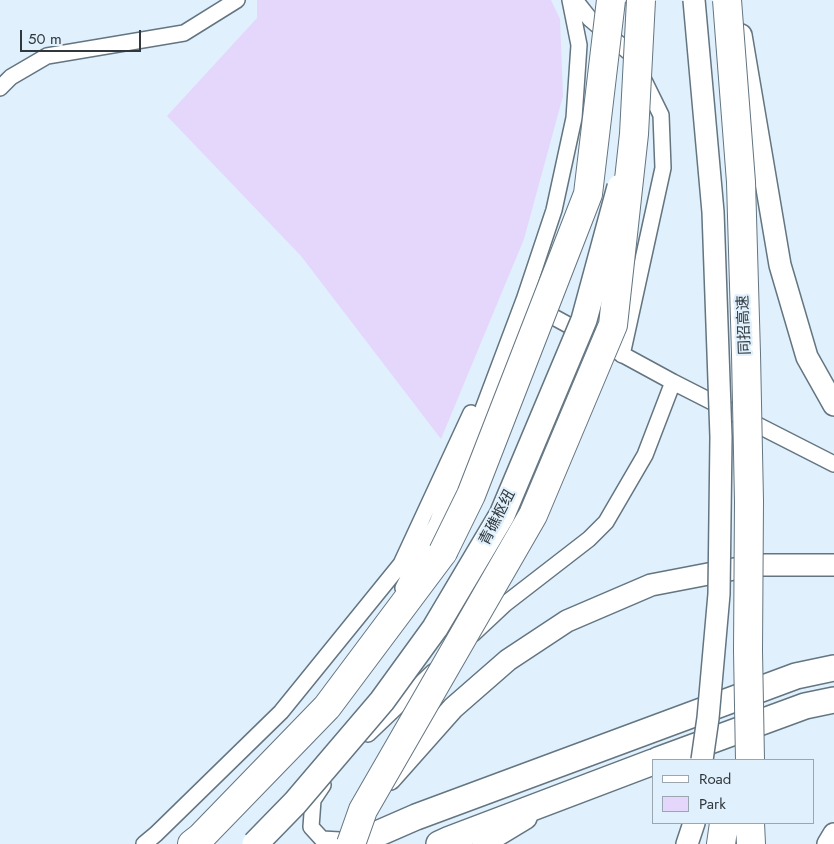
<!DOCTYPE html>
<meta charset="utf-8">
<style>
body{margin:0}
#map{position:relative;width:834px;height:844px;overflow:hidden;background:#e0f0fc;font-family:Jost,sans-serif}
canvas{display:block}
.legend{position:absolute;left:652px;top:759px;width:162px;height:65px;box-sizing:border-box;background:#e0f0fc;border:1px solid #9aa6b0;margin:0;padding:6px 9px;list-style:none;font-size:15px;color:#30373d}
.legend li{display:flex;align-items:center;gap:10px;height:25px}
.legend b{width:25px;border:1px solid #9aa6b0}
.scale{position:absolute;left:20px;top:30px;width:121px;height:22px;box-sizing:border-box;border:2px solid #30373d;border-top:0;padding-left:6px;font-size:15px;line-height:18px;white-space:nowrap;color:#30373d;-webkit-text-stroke:4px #e0f0fc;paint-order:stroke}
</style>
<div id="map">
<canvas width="834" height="844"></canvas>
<ul class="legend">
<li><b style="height:6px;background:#fff"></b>Road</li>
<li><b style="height:14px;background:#e5d7fb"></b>Park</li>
</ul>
<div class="scale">50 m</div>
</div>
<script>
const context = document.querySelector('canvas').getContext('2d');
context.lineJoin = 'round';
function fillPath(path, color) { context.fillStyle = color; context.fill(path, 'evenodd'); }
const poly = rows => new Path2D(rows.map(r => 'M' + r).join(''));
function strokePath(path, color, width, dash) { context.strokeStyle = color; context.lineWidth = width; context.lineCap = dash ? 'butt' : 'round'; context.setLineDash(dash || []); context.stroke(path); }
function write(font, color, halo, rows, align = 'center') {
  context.font = font + ' Jost,"Noto Sans SC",sans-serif'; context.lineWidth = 4.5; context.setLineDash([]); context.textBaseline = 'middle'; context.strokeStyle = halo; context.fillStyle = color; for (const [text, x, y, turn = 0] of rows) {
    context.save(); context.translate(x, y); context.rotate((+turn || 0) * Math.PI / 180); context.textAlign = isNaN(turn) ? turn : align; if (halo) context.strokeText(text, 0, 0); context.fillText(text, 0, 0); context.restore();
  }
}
const green = poly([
 [257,0,551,0,560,19,563,96,524,239,441,439,301,256,167,116,257,18]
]);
const minor = poly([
 [575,0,590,19,631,54,661,115,663,168,622,355],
 [0,88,11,77,47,56,184,33,237,0],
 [537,308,673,382,834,464],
 [403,588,437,523,483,409,524,300,554,210,574,118,579,45,570,0],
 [473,634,505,604,589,539,606,522,645,455,673,382],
 [368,734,433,672],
 [323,785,313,800,311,827,322,839,358,841],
 [144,844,156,834,281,712,401,564,471,413]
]);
const secondary = poly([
 [741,35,780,265,807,357,834,405],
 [390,779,453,708,508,660,567,621,651,585,755,565,834,565],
 [483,844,526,818],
 [687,844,694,823],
 [828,844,834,834]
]);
const trunk = poly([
 [658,760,805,706,834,700],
 [354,844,416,817,796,676,834,668],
 [439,844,450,839,653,762]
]);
const motorway = poly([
 [750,823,751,844],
 [192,844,201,837,327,707,443,552],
 [721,844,724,823]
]);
const secondaryBridge = poly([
 [694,0,713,212,721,437,719,594,708,718,702,760]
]);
const trunkBridge = poly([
 [255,844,295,803,382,701,435,628,502,515,584,320,620,187]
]);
const motorwayBridge = poly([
 [727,0,741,182,746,354,749,501,748,651,750,760],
 [443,552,471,495,588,194,611,0],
 [351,844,363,810,533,515,613,325,634,134,641,0]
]);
const streetNames = [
 ["同招高速",745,325,-92],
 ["青礁枢纽",498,518,-63]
];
fillPath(green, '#e5d7fb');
strokePath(minor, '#637581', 18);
strokePath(secondary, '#637581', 24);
strokePath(trunk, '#637581', 28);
strokePath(motorway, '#637581', 30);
strokePath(minor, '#fff', 15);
strokePath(secondary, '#fff', 21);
strokePath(trunk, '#fff', 25);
strokePath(motorway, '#fff', 28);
strokePath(secondaryBridge, '#637581', 24, []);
strokePath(trunkBridge, '#637581', 28, []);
strokePath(motorwayBridge, '#637581', 30, []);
strokePath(secondaryBridge, '#fff', 21);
strokePath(trunkBridge, '#fff', 25);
strokePath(motorwayBridge, '#fff', 28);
write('15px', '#30373d', '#e0f0fc', streetNames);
</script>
